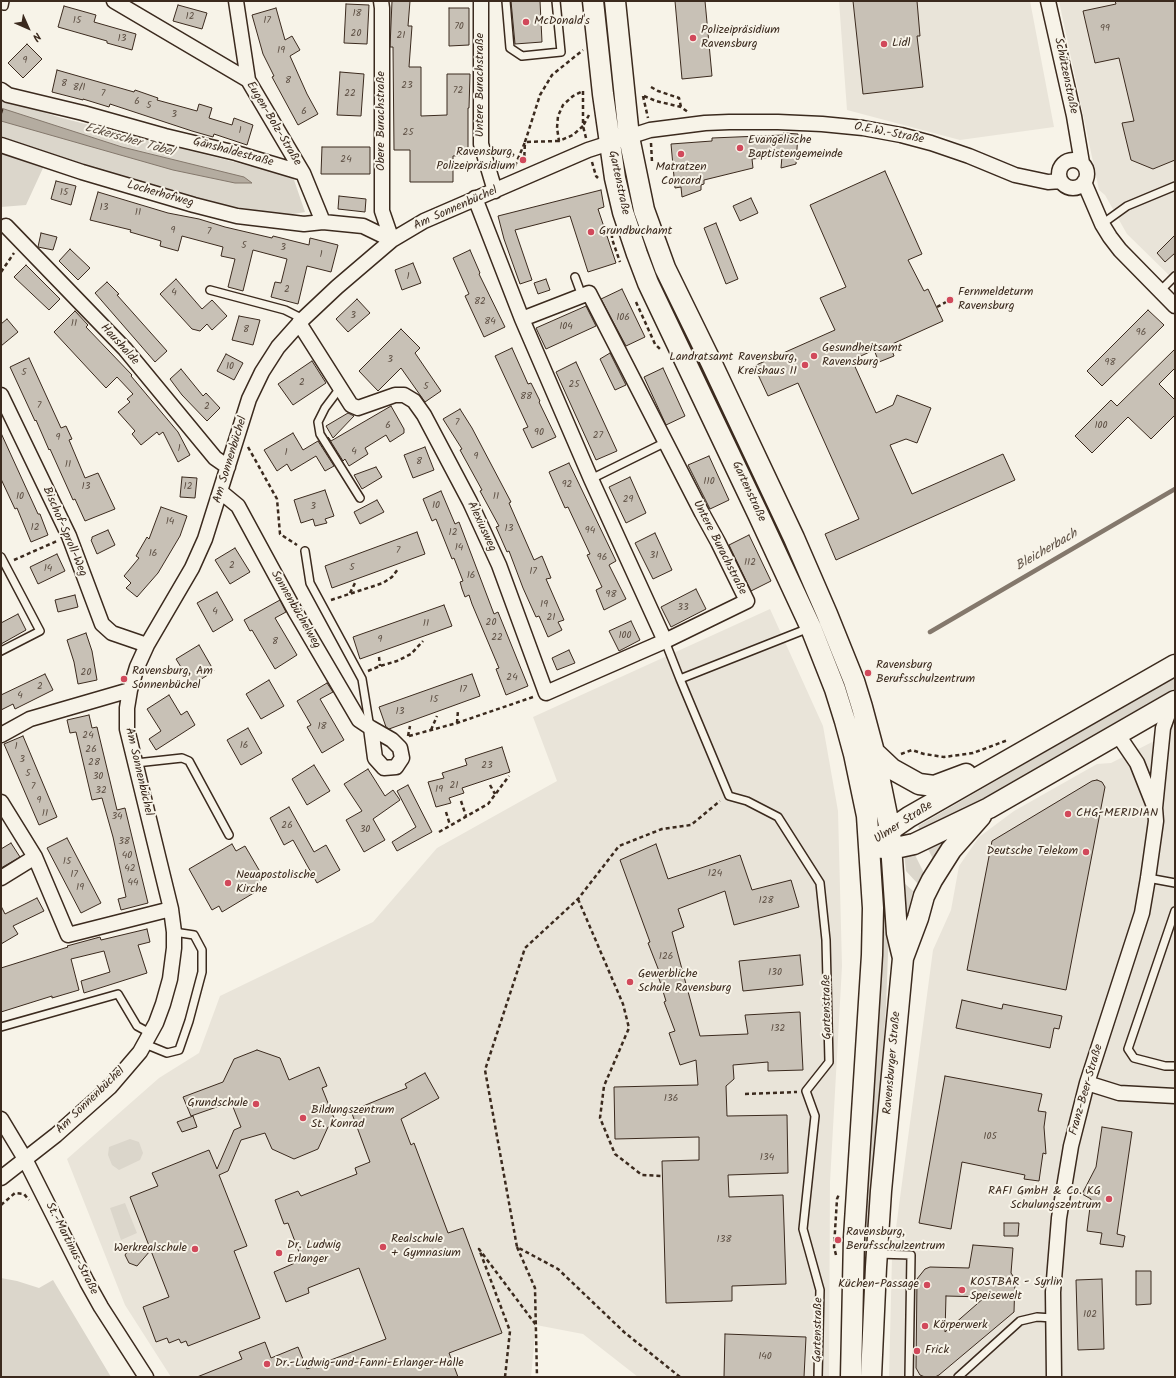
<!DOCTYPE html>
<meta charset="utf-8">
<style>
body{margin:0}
#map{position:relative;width:1176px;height:1378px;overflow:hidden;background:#f7f3e8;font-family:Kalam,sans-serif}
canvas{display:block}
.frame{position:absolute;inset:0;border:2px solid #3b2a1e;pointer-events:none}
.north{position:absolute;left:8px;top:8px;width:40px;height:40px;-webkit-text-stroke:3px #f7f3e8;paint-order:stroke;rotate:135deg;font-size:11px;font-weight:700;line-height:16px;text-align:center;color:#3b2a1e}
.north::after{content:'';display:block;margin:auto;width:14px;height:18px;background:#3b2a1e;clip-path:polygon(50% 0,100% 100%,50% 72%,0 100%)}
</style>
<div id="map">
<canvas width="1176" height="1378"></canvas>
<div class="frame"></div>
<div class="north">N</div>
</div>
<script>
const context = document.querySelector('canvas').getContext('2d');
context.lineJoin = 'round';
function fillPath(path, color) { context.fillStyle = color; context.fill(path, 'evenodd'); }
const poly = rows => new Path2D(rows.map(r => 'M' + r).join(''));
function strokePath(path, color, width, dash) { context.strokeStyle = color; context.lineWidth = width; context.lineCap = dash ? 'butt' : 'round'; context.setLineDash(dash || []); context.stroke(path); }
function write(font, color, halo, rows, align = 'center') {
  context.font = font + ' Kalam,sans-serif'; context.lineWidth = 4; context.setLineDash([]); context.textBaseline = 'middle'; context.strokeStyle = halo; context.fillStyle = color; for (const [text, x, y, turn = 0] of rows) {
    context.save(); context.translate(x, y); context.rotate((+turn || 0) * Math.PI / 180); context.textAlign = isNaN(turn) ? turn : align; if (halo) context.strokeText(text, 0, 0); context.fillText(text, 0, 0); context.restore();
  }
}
const built = poly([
 [839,1,1030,1,1054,127,960,140,847,110],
 [1059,1,1175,1,1175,281,1127,234,1105,195,1099,190],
 [770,609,823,726,838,811,842,966,830,1182,829,1377,638,1377,583,1334,536,1325,531,1377,171,1377,125,1305,67,1159,159,1078,199,1053,220,996,373,922,437,848,557,781,533,717],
 [1175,723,1175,1377,889,1377,892,1258,933,950,951,910,959,866,979,837,1014,811,1097,764,1111,763,1162,737,1163,728]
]);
const green = poly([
 [1,98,58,117,293,177,305,212,288,215,216,204,49,155,26,205,1,207],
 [1175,677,1175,688,922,834,918,826],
 [950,837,933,859,927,847],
 [904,853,914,853,924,873,918,884,906,871],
 [883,878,889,927,886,1007,869,1252,864,1377,858,1377,863,1252,880,889],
 [903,882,913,891,906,920,903,918],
 [130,1139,139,1142,143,1153,140,1160,119,1170,112,1165,108,1155,109,1147],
 [125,1203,137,1233,121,1240,110,1208],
 [1,1278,17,1281,39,1288,53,1280,111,1377,1,1377]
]);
const water = poly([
 [1,108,122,147,244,177,252,183,235,183,173,170,1,121,1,108]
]);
const stream = poly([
 [930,632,1175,489]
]);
const building = poly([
 [392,1,410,1,408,26,412,26,409,67,421,67,421,116,447,115,447,74,470,74,469,108,468,108,468,155,453,156,453,182,410,182,410,150,394,150,393,47,390,47,392,1],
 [511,1,540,1,542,42,515,44,511,1],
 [675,1,705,1,712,76,682,79,675,1],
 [853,1,917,1,920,36,917,36,923,87,863,94,853,1],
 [1115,1,1175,1,1175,160,1153,169,1131,160,1122,123,1134,121,1119,58,1095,63,1083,11,1116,4,1115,1],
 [346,4,369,5,367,44,344,43,346,4],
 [178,5,207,13,202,29,173,21,178,5],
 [64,6,96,15,94,22,136,34,132,50,107,43,107,41,58,27,64,6],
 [276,8,285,40,292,36,300,50,290,56,307,94,318,114,298,125,272,77,274,76,263,54,252,15,276,8],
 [449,8,469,8,469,45,449,46,449,8],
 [27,44,42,59,23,78,8,63,27,44],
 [57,70,134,92,135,90,158,98,157,100,197,111,199,104,212,108,209,118,232,125,234,118,253,125,247,145,214,134,213,137,192,131,110,104,109,107,83,99,83,100,52,92,57,70],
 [340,72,364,74,361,116,337,115,340,72],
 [784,133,798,134,796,164,781,168,782,156,752,159,753,168,704,180,704,184,701,185,701,190,682,197,681,187,675,188,671,144,712,141,712,138,784,135,784,133],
 [322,147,370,147,370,174,321,174,322,147],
 [885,171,922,254,908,260,924,291,928,289,943,321,890,345,894,356,879,362,874,350,852,360,876,413,893,405,897,395,931,408,917,443,906,439,890,445,912,494,1003,454,1015,480,836,560,825,534,859,519,798,383,768,396,754,366,835,330,820,298,846,287,810,205,885,171],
 [56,181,76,186,71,205,51,199,56,181],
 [601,190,604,207,598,209,616,263,588,272,570,216,515,230,532,280,520,284,504,239,498,216,601,190],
 [98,192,168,213,199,219,225,227,272,238,273,236,309,245,310,238,338,245,331,272,307,266,298,304,271,297,275,282,281,283,287,259,253,250,243,291,228,287,235,259,221,256,223,247,182,236,178,251,160,246,161,241,130,232,131,230,90,220,98,192],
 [339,196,366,199,365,212,338,209,339,196],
 [751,198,758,213,740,221,733,206,751,198],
 [716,223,738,279,726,284,704,228,716,223],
 [41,233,57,237,53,250,38,247,41,233],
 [1175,235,1175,253,1165,262,1157,253,1175,235],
 [70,249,90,268,78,280,59,261,70,249],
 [470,250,480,273,479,274,505,327,484,337,465,296,469,294,453,258,470,250],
 [413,263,421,283,402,290,395,270,413,263],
 [26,265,60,299,49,310,14,277,26,265],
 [176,279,202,309,212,300,227,316,212,330,207,324,200,331,192,329,160,294,176,279],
 [546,279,550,290,538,294,534,283,546,279],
 [107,282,119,294,117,295,167,351,155,362,95,293,107,282],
 [622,289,645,337,626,346,601,299,622,289],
 [357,299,370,313,348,332,336,319,357,299],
 [586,306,596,326,546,349,536,328,586,306],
 [1148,310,1164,325,1102,386,1087,371,1148,310],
 [75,311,88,325,86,327,132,375,131,376,178,432,190,455,178,462,163,432,159,435,157,432,141,445,132,434,135,431,118,412,130,402,127,399,133,394,117,377,106,388,54,332,75,311],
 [239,316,260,320,253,345,232,340,239,316],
 [7,319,18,332,1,346,1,324,7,319],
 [401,329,420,348,415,353,441,391,425,402,401,368,378,391,359,371,401,329],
 [512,348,528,384,531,383,540,401,539,402,556,437,532,448,523,429,528,427,495,356,512,348],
 [1175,349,1175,368,1159,384,1175,400,1175,415,1151,439,1128,417,1092,453,1075,436,1111,400,1117,406,1175,349],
 [610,353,626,385,615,390,600,359,610,353],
 [226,354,243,363,234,380,217,371,226,354],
 [29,358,61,428,66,426,72,439,69,440,85,478,98,473,115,509,85,521,75,499,73,500,50,449,49,450,36,420,35,421,10,367,29,358],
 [312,361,326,383,293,405,278,384,312,361],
 [576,362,617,451,596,460,556,372,576,362],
 [663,368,685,416,666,425,644,377,663,368],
 [181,369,203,396,206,393,220,408,207,421,182,395,170,379,181,369],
 [391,406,404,429,404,433,390,442,386,435,365,448,368,454,349,466,345,459,343,461,328,437,331,441,391,406],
 [460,409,472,428,511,502,509,503,534,560,542,556,551,578,546,579,564,620,558,622,562,630,548,637,539,616,536,617,523,588,509,551,507,552,496,527,499,526,480,491,482,490,460,450,462,449,443,419,460,409],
 [348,413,354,416,333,438,326,426,348,413],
 [1,433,38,514,40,514,48,535,31,542,17,508,15,509,1,479,1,433],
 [293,433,303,450,318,441,334,466,325,471,316,456,291,471,287,464,277,471,264,450,293,433],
 [425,447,434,470,413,478,404,455,425,447],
 [709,456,729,500,710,509,688,465,709,456],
 [569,463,616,561,609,565,626,599,604,610,596,590,602,587,587,555,590,554,568,507,565,508,549,472,569,463],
 [376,467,382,477,362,489,354,475,376,467],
 [182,477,197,478,195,498,180,497,182,477],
 [630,477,646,513,626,523,609,487,630,477],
 [325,490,334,516,325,519,327,523,315,526,313,519,301,523,294,500,325,490],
 [441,491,455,524,459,522,494,614,498,612,528,686,506,695,496,669,499,668,472,604,469,595,465,597,462,589,460,582,463,581,454,558,452,559,436,519,432,521,423,499,441,491],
 [377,500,384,512,360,524,354,512,377,500],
 [161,507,187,516,180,536,158,573,137,597,126,588,131,583,124,576,139,558,136,556,147,537,149,539,161,507],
 [108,530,115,545,97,554,91,540,92,539,92,537,108,530],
 [417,532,425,554,332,588,325,566,417,532],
 [655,533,672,570,653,579,635,543,655,533],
 [749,535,771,581,751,591,729,545,749,535],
 [235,548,250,572,230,584,215,560,235,548],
 [57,554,65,571,38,584,30,567,57,554],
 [696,589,706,609,671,627,661,607,696,589],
 [217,592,233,620,213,632,197,603,217,592],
 [75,595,78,607,58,612,55,600,75,595],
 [280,600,286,612,275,618,297,655,275,669,252,630,250,631,244,620,280,600],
 [444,605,452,626,360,659,353,637,444,605],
 [18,614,26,630,1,644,1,623,18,614],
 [631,621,640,640,619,651,609,631,631,621],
 [86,633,92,651,97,680,78,684,74,662,67,640,86,633],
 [199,645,214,671,192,685,176,659,199,645],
 [569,650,575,663,557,670,552,658,569,650],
 [45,674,53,690,15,709,13,704,1,710,1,695,45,674],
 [472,674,480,696,389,729,386,727,379,707,472,674],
 [269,680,284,706,261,719,246,694,269,680],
 [327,683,333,692,320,699,344,740,322,753,307,727,311,725,297,701,327,683],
 [169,695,181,715,187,711,195,725,156,750,149,739,161,731,147,709,169,695],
 [89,715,92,728,97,727,117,810,125,808,148,903,121,910,118,899,126,897,113,837,102,798,92,800,76,732,70,733,67,720,89,715],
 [248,728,262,753,241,765,227,740,248,728],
 [23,736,57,817,39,825,4,744,23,736],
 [502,747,510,772,462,788,464,793,449,798,451,803,436,807,428,782,444,778,442,773,467,765,465,759,502,747],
 [314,765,330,791,307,805,292,779,314,765],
 [368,769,385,796,393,790,400,800,373,819,385,840,364,852,346,820,362,811,344,784,368,769],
 [1097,780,1102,782,1105,787,1066,990,967,970,992,841,1092,781,1097,780],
 [408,785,432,832,397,851,392,842,416,827,397,791,408,785],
 [289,807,314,852,326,845,340,870,317,883,293,840,284,845,270,818,289,807],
 [67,838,101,903,81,913,47,848,67,838],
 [11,843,20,857,1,868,1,849,11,843],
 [232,844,236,851,245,846,262,875,257,891,222,912,219,906,212,910,189,869,232,844],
 [656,844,668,879,740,855,752,890,791,880,799,907,734,925,725,891,678,909,684,927,672,932,700,1036,748,1034,745,1015,800,1012,803,1070,768,1071,768,1062,733,1065,734,1079,726,1086,727,1116,787,1115,788,1173,728,1175,729,1197,783,1195,786,1284,732,1286,732,1301,666,1303,662,1161,699,1160,699,1137,615,1139,614,1087,698,1085,696,1060,680,1065,669,1033,675,1031,664,1002,666,1001,657,972,659,971,648,943,650,942,620,860,656,844],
 [37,898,44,911,13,926,18,934,1,944,1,906,5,914,37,898],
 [147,929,150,942,138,945,147,973,84,993,81,981,110,972,104,951,71,959,79,990,52,998,52,996,1,1012,1,968,68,947,67,946,100,937,101,940,147,929],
 [800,955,803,985,743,991,739,961,800,955],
 [962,1000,1002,1009,1003,1004,1062,1016,1059,1029,1054,1028,1050,1048,956,1028,962,1000],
 [257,1050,280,1058,289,1080,319,1067,327,1086,322,1088,336,1123,328,1127,318,1149,294,1159,272,1149,265,1133,241,1140,228,1171,219,1175,247,1246,234,1251,260,1318,188,1346,186,1341,181,1343,179,1339,169,1343,167,1338,156,1342,143,1307,169,1297,130,1197,158,1186,152,1173,209,1150,217,1169,234,1130,241,1127,231,1102,191,1116,183,1097,223,1082,234,1059,257,1050],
 [425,1073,439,1098,401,1119,411,1145,414,1143,448,1233,463,1228,502,1333,449,1353,458,1377,197,1377,242,1359,239,1352,265,1342,271,1358,298,1347,307,1369,386,1339,359,1268,308,1288,309,1293,286,1302,274,1272,302,1260,288,1223,284,1224,275,1200,298,1191,301,1196,357,1174,355,1168,370,1162,351,1111,407,1088,405,1084,425,1073],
 [945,1076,1042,1094,1038,1111,1046,1112,1044,1127,1046,1154,1043,1153,1039,1181,1024,1179,1025,1175,962,1162,951,1229,919,1223,945,1076],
 [193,1116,197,1127,182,1132,177,1122,193,1116],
 [1102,1127,1132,1132,1117,1234,1125,1236,1123,1247,1100,1244,1102,1233,1087,1231,1091,1199,1082,1194,1096,1167,1102,1127],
 [1004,1223,1019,1223,1018,1236,1004,1236,1004,1223],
 [973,1245,1013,1248,1011,1273,1015,1279,1014,1312,939,1375,935,1377,925,1377,920,1375,916,1368,917,1279,925,1269,930,1267,969,1268,973,1245],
 [946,1296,985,1297,945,1332,946,1296],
 [130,1248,150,1251,137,1266,129,1263,125,1255,130,1248],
 [1136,1271,1151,1271,1151,1304,1136,1305,1136,1271],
 [1102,1279,1104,1349,1078,1350,1076,1280,1102,1279],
 [725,1334,806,1337,804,1377,724,1377,725,1334]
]);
const path = poly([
 [651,87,658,91,679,98,681,107],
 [583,91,583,126,573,135,559,141,557,128,558,116,563,105,573,96,583,91],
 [643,96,648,118],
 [644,96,656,101,681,107,688,112],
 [1,113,3,107],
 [586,138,583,126,589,115],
 [651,143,652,162],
 [592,162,596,176,598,178],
 [524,163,525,142,540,95,552,75,583,50],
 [515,166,525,142,559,141],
 [612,234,612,239,620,262],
 [1,272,14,253],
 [636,302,655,344,660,349],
 [937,307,946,302],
 [248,447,277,499,280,534,297,545],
 [14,560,57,541],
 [350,593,355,583],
 [331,600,383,583,392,577,398,569],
 [379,657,380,666],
 [368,671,380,666,397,661,411,654,423,641],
 [457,723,458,710],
 [431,730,437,716],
 [408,736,410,726],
 [409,736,457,723,533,697],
 [901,754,912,750,924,754,944,757,973,753,1008,740],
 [490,785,495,794],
 [461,801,466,816],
 [446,812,450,825],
 [439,832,488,804,509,776],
 [578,899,623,1004,629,1028,604,1086,600,1118,615,1154,642,1175,662,1176],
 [745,1094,797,1092],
 [1,1205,15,1193,24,1194,29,1200],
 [517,1247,535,1288,537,1377],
 [836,1255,834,1247,837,1199,839,1194],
 [505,1377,510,1331,479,1249,536,1325],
 [680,1377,624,1332,558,1269,517,1247,485,1070,525,948,578,899,619,846,662,829,691,825,720,801]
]);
const service = poly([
 [506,1,510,48,522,56,561,52,556,1],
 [4,6,5,1],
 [1102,224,1127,206,1175,186],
 [575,277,582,296],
 [210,290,285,310,303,319],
 [1160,291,1175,276],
 [340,388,325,408,318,422,320,434,360,498],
 [591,479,666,442],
 [305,551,310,583,362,679,370,728],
 [1,557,40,631,1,651],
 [665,641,680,679,809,628],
 [680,679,729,796,747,801,778,817,820,883,826,940,829,1062,806,1091,815,1116,803,1229,820,1290,818,1377],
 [136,763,182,758,189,761,229,835],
 [1148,878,1175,883],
 [1175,911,1128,1049,1134,1058,1165,1066,1175,1066],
 [1,1027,118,994,137,1026,150,1033],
 [145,1044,167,1053,179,1050,189,1021,202,972,202,950,194,935,174,932],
 [877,1254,911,1255,909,1377],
 [958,1377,1020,1321,1037,1317,1053,1318]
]);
const minor = poly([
 [114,1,248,80,303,173,323,222,363,226,392,240],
 [236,1,248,80],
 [381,1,382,8,382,211,392,240],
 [481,1,481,144,495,191],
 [1048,1,1074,116,1082,163],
 [1,90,8,95,83,113,165,136,236,153,303,173],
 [1,145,82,172,194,205,237,216,304,224,323,222],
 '1059 174a14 14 0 1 1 28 0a14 14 0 1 1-28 0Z',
 [1084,182,1102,224,1110,237,1120,250,1175,306],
 [475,198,522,319,591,479,665,641],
 [6,226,125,349,215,458,228,467],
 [299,323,351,405,358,408,395,395,404,395,414,401,424,415,470,502,499,565,546,693,665,641,747,601,718,542,702,513,589,293,522,319],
 [1,395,69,536,102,624,112,633,147,645],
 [221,492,238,506,295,611,359,720,371,728,375,758,384,768,396,767,402,758,400,748,392,740,371,728],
 [1,735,30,719,130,690],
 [1118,735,1137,763,1154,806],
 [1,802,35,857,68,935,171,909],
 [1,878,35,857],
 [1087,1083,1119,1093,1175,1096],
 [1,1119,25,1159,87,1282,101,1307,146,1377],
 [1,1178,56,1135,110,1087,140,1052,156,1023,163,1004,170,979,174,948,174,932,171,909,127,729,127,708,130,690,137,667,147,645,192,568,205,539,249,399,262,372,278,347,303,319,337,287,392,240,424,221,588,150,650,130,705,123,729,122,778,122,822,124,863,128,901,135,931,143,969,156,1015,175,1048,182,1061,181],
 [1054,1377,1053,1292,1059,1218,1071,1146,1087,1083,1142,913,1148,878,1156,821,1155,808,1163,728,1172,703]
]);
const secondary = poly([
 [593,1,603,94,615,178,623,212,637,254,648,283,758,514,811,628,835,689,845,721,854,754,867,816,873,908,872,955,854,1238,851,1377],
 [615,1,629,137,644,210,665,268,711,362,794,538,827,614,854,681,862,707,874,752,890,830,897,933,903,958,881,1191,876,1267,871,1377],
 [874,752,892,769,919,784,934,786,966,774],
 [880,837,909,817,1175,665],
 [877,847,891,849,914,844,989,808,1175,701],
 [903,958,918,918,924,896,932,880,951,850,981,816]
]);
const markers = [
 [526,22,4,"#d1495b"],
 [693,38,4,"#d1495b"],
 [884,44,4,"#d1495b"],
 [740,148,4,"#d1495b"],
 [681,154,4,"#d1495b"],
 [523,160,4,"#d1495b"],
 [591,232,4,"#d1495b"],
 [950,300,4,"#d1495b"],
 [814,356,4,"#d1495b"],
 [805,365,4,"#d1495b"],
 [868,673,4,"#d1495b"],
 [124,679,4,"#d1495b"],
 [1068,814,4,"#d1495b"],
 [1086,852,4,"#d1495b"],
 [228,883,4,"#d1495b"],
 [630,982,4,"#d1495b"],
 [256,1104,4,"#d1495b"],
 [303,1118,4,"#d1495b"],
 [1109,1199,4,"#d1495b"],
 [838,1240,4,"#d1495b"],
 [383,1247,4,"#d1495b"],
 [195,1249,4,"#d1495b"],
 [279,1253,4,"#d1495b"],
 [927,1285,4,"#d1495b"],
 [962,1290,4,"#d1495b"],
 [925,1326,4,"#d1495b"],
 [917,1351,4,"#d1495b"],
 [267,1364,4,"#d1495b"]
];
const numberNames = [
 ["18",357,14],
 ["12",190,17],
 ["15",77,21],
 ["17",267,21],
 ["70",459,27],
 ["99",1105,29],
 ["20",356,34],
 ["21",401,36],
 ["13",122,39],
 ["19",281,51],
 ["9",25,61],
 ["8",288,81],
 ["8",64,84],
 ["23",407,86],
 ["8/1",79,88],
 ["72",458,91],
 ["7",103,94],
 ["22",350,94],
 ["6",137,102],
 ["5",149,106],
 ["6",304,112],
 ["3",174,115],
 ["1",240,131],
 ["25",408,133],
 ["24",346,160],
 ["15",64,193],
 ["13",104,208],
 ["11",138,213],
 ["9",173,231],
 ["7",209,232],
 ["5",244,246],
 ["3",283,248],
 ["1",321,255],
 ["1",408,277],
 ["2",287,290],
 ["4",174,293],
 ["82",480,302],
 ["3",353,316],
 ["106",623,318],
 ["84",490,322],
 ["11",74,324],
 ["104",566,327],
 ["8",246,330],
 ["96",1141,333],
 ["3",390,360],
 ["98",1110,363],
 ["10",230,367],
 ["5",24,373],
 ["2",302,383],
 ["25",574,385],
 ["5",426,387],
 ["88",526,397],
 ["7",39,406],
 ["2",207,407],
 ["7",457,423],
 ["6",388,426],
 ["100",1101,426],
 ["90",539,433],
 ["27",598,436],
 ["9",58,438],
 ["1",179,449],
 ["4",354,452],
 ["1",286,453],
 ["9",476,457],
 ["8",419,462],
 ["11",68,465],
 ["110",709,482],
 ["92",567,485],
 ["13",86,487],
 ["12",188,487],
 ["10",20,497],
 ["11",496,497],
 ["29",628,500],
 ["10",436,506],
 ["3",313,507],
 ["14",170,522],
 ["12",35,528],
 ["13",509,529],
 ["94",590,531],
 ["12",453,533],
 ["14",459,548],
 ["7",398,551],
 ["16",153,554],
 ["31",654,556],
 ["96",602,558],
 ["112",750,563],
 ["2",232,566],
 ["5",352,568],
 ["14",48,569],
 ["17",533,572],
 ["16",471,576],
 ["98",611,595],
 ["19",544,605],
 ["33",683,608],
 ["4",215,612],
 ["21",551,618],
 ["20",491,623],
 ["11",426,624],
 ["100",625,636],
 ["22",497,638],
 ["9",380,640],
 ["8",275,642],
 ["20",86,673],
 ["24",512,678],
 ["2",40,687],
 ["17",463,690],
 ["4",20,696],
 ["15",434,700],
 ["13",400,712],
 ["18",322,727],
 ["24",88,736],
 ["16",244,746],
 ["1",16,747],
 ["26",91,750],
 ["3",22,760],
 ["28",94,763],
 ["23",487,766],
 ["5",28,774],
 ["30",98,777],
 ["21",454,786],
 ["7",33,787],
 ["19",439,790],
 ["32",101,791],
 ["9",39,801],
 ["11",45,814],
 ["34",117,817],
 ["26",287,826],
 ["30",365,830],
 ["38",124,842],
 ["40",127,856],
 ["15",67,862],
 ["42",130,869],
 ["124",715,874],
 ["17",74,875],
 ["44",133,883],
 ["19",80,888],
 ["128",766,901],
 ["126",666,957],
 ["130",775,973],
 ["132",778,1029],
 ["136",671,1099],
 ["105",990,1137],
 ["134",767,1158],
 ["138",724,1240],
 ["102",1090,1315],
 ["140",765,1357]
];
const poiNames = [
 ["McDonald's",534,22],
 ["Polizeipräsidium",701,31],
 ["Ravensburg",701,45],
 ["Lidl",892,44],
 ["Evangelische",748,141],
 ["Baptistengemeinde",748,155],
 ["Ravensburg,",515,153,"right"],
 ["Polizeipräsidium",515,167,"right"],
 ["Matratzen",681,168,"center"],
 ["Concord",681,182,"center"],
 ["Grundbuchamt",599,232],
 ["Fernmeldeturm",958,293],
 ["Ravensburg",958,307],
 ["Gesundheitsamt",822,349],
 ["Ravensburg",822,363],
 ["Landratsamt Ravensburg,",797,358,"right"],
 ["Kreishaus II",797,372,"right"],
 ["Ravensburg",876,666],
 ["Berufsschulzentrum",876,680],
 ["Ravensburg, Am",132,672],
 ["Sonnenbüchel",132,686],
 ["CHG-MERIDIAN",1076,814],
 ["Deutsche Telekom",1078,852,"right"],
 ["Neuapostolische",236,876],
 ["Kirche",236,890],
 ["Gewerbliche",638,975],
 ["Schule Ravensburg",638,989],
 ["Grundschule",248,1104,"right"],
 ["Bildungszentrum",311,1111],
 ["St. Konrad",311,1125],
 ["RAFI GmbH & Co. KG",1101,1192,"right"],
 ["Schulungszentrum",1101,1206,"right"],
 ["Ravensburg,",846,1233],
 ["Berufsschulzentrum",846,1247],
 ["Realschule",391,1240],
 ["+ Gymnasium",391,1254],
 ["Dr. Ludwig",287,1246],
 ["Erlanger",287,1260],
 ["Werkrealschule",187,1249,"right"],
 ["KOSTBAR - Syrlin",970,1283],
 ["Speisewelt",970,1297],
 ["Küchen-Passage",919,1285,"right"],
 ["Körperwerk",933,1326],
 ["Frick",925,1351],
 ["Dr.-Ludwig-und-Fanni-Erlanger-Halle",275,1364]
];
const streetNames = [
 ["Schützenstraße",1065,76,78],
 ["Untere Burachstraße",481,85,-90],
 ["Obere Burachstraße",382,121,-90],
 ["Eugen-Bolz-Straße",273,124,59],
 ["O.E.W.-Straße",889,134,11],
 ["Gänshaldestraße",233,153,15],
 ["Gartenstraße",618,183,78],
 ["Locherhofweg",160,195,16],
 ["Am Sonnenbüchel",456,209,-24],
 ["Haushalde",119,345,48],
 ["Am Sonnenbüchel",231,460,-73],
 ["Gartenstraße",748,492,65],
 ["Alexiusweg",481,527,65],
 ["Bischof-Sproll-Weg",64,532,67],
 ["Untere Burachstraße",719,548,63],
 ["Sonnenbüchelweg",295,610,60],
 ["Am Sonnenbüchel",138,772,77],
 ["Ulmer Straße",904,823,-33],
 ["Gartenstraße",828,1007,-91],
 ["Ravensburger Straße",893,1063,-85],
 ["Franz-Beer-Straße",1087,1090,-74],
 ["Am Sonnenbüchel",91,1101,-44],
 ["St.-Martinus-Straße",71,1249,63],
 ["Gartenstraße",819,1330,-89]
];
const waterNames = [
 ["Eckerscher Tobel",129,141,16],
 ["Bleicherbach",1047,551,-30]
];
fillPath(built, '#e9e4d9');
fillPath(green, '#dbd6cb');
fillPath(water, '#b4aca0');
strokePath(water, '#84786c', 1);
strokePath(stream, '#84786c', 4.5);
fillPath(building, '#c8c1b6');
strokePath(building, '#3b2a1e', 1);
strokePath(service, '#3b2a1e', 10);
strokePath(minor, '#3b2a1e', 17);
strokePath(secondary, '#3b2a1e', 23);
strokePath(path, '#3b2a1e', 2.5, [4, 3]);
strokePath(service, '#f7f3e8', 7);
strokePath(minor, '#f7f3e8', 14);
strokePath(secondary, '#f7f3e8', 20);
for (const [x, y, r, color] of markers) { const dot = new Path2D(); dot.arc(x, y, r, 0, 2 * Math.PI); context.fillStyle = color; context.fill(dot); strokePath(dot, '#f7f3e8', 1.5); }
write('10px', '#5e5044', null, numberNames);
write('12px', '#3b2a1e', '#f7f3e8', poiNames, 'left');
write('12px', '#3b2a1e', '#f7f3e8', streetNames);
write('italic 13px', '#5f5145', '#f7f3e8', waterNames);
</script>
